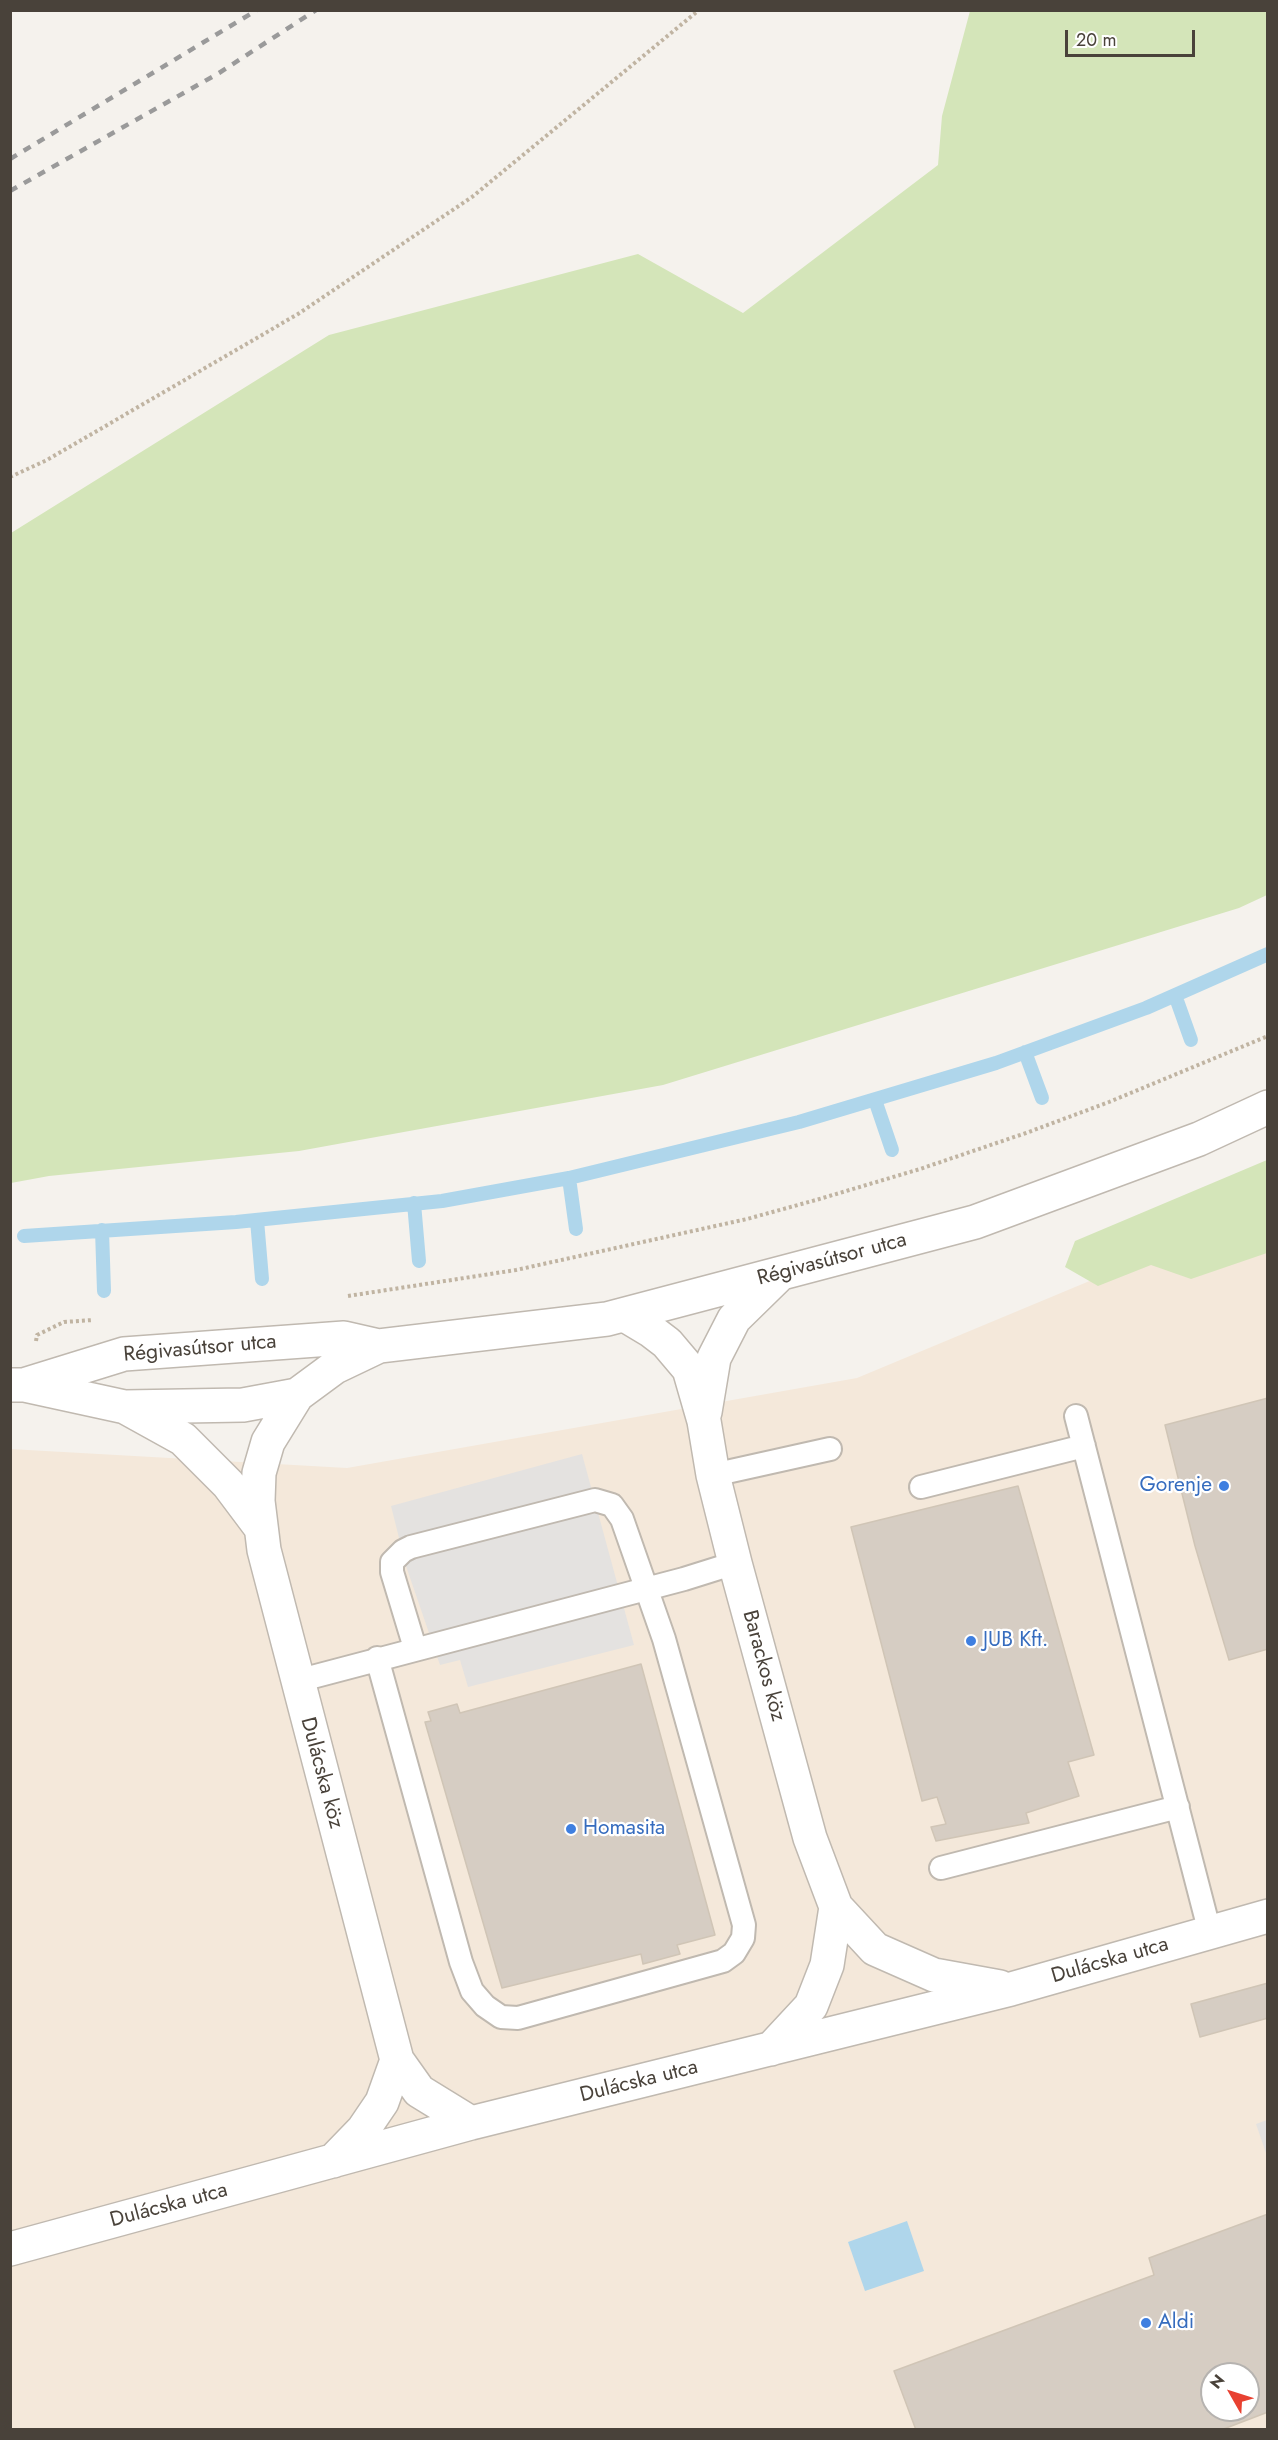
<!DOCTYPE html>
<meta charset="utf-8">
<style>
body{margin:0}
#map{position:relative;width:1278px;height:2440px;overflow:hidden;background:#f5f2ed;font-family:Jost,sans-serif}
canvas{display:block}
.frame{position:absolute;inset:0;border:12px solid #49423a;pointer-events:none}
.north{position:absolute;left:1200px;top:2362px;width:60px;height:60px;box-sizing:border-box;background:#fff;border:2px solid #b6b3b0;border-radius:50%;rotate:309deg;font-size:16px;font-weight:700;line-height:24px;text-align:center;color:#49423a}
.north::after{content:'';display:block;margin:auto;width:21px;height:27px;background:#e84131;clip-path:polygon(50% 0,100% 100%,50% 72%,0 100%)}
.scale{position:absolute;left:1065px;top:30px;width:130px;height:27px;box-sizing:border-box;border:3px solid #49423a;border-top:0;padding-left:8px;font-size:18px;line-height:21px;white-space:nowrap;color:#49423a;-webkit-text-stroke:4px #fff;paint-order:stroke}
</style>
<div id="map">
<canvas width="1278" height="2440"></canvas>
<div class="frame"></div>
<div class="north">N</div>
<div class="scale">20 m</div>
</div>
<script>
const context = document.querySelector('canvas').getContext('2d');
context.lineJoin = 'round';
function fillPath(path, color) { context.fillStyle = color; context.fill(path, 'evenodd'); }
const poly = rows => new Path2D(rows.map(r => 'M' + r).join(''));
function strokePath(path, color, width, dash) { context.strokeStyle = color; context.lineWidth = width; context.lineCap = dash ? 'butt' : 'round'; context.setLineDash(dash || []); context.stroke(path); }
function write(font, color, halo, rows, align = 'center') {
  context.font = font + ' Jost,sans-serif'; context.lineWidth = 4.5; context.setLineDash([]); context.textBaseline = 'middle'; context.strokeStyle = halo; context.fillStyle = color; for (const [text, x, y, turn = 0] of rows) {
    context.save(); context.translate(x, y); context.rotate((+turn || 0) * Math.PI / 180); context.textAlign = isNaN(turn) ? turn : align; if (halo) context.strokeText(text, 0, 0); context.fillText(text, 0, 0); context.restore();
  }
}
const commercial = poly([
 [1267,1207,1267,2429,11,2429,10,1449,347,1468,857,1378],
 [1212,2374,1248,2374,1248,2410,1212,2410]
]);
const green = poly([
 [970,11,1267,11,1267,895,1239,908,663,1085,299,1151,49,1176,11,1183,11,533,329,335,638,254,743,313,938,165,942,116],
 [1267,1160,1267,1253,1191,1279,1151,1265,1098,1286,1065,1267,1075,1241]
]);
const parking = poly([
 [582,1454,634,1645,468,1687,460,1660,440,1665,406,1566,391,1506],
 [1267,2120,1268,2120,1267,2156,1256,2124]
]);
const water = poly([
 [907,2221,924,2271,865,2291,848,2242]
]);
const stream = poly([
 [1175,995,1191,1040],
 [1025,1052,1042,1098],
 [875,1100,892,1150],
 [569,1178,576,1229],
 [414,1203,419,1261],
 [257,1220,262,1279],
 [102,1230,104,1291],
 [24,1236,236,1222,442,1201,569,1178,799,1122,996,1063,1146,1008,1268,954]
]);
const building = poly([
 [1268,1398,1268,1649,1229,1660,1195,1546,1165,1425,1268,1398],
 [1018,1486,1094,1755,1068,1762,1079,1796,1026,1813,1029,1823,936,1841,931,1827,946,1824,937,1797,922,1801,851,1527,1018,1486],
 [641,1664,715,1935,677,1945,680,1954,643,1964,641,1954,502,1988,425,1722,431,1721,428,1712,457,1704,460,1713,641,1664],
 [1268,1983,1268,2018,1200,2037,1191,2004,1268,1983],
 [1268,2214,1268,2412,1221,2430,916,2430,894,2371,1154,2275,1149,2258,1268,2214],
 [1212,2374,1248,2374,1248,2410,1212,2410,1212,2374]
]);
const path = poly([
 [10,477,47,460,298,314,472,197,699,10],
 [348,1296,516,1270,747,1219,816,1200,920,1169,1026,1133,1109,1102,1268,1036],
 [36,1341,37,1335,64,1322,93,1320]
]);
const lane = poly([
 [1076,1416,1210,1933],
 [713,1475,830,1449],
 [921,1487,1084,1446],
 [377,1658,461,1962,472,1991,485,2006,501,2017,518,2018,723,1961,734,1953,743,1938,744,1925,664,1639,622,1519,612,1505,595,1500,411,1547,403,1551,392,1562,392,1572,415,1648],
 [297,1681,684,1579,735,1563],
 [941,1868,1178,1807]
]);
const street = poly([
 [625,1315,650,1330,667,1343,689,1369,704,1421,713,1475,735,1563,810,1838,836,1907,875,1949,934,1975,1000,1987],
 [27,1384,124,1354,344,1338,379,1346],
 [10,1385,24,1385,125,1407,243,1405,297,1395,335,1367,379,1346,607,1319,975,1222,1199,1139,1268,1107],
 [297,1395,268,1442,259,1473,258,1501,264,1550,397,2060,419,2091,471,2123],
 [127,1408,183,1439,228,1484,261,1528],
 [705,1412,714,1358,734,1319,779,1275],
 [771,2049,811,2006,827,1965,836,1907],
 [333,2161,363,2130,382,2102,397,2060],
 [10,2249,471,2123,1011,1989,1268,1916]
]);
const rail = poly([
 [10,159,257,10],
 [10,191,219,73,316,10]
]);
const markers = [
 [1224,1486,6,"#3f7fe0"],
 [971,1641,6,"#3f7fe0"],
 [571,1829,6,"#3f7fe0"],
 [1146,2323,6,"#3f7fe0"]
];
const streetNames = [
 ["Régivasútsor utca",832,1260,-15],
 ["Régivasútsor utca",200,1349,-5],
 ["Barackos köz",763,1666,75],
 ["Dulácska köz",321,1773,75],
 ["Dulácska utca",1110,1961,-16],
 ["Dulácska utca",639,2082,-14],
 ["Dulácska utca",169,2206,-15]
];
const shopNames = [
 ["Gorenje",1212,1486,"right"],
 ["JUB Kft.",983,1641],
 ["Homasita",583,1829],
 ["Aldi",1158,2323]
];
fillPath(commercial, '#f4e8da');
fillPath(green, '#d4e5b9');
fillPath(parking, '#e4e2e0');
fillPath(water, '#afd6eb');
strokePath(stream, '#afd6eb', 14);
fillPath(building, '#d6cdc3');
strokePath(building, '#d0c5b6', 1.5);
strokePath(lane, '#c0b9b0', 26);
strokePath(street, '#c0b9b0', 36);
strokePath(path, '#c0b4a2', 4, [3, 3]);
strokePath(lane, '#fff', 22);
strokePath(street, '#fff', 33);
strokePath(rail, '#9a9a9a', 4.5, [8, 8]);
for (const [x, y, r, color] of markers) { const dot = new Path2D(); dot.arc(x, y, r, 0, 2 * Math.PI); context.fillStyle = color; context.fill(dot); strokePath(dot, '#fff', 2); }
write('21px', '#49423a', '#fff', streetNames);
write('21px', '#366cbe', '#fff', shopNames, 'left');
</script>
